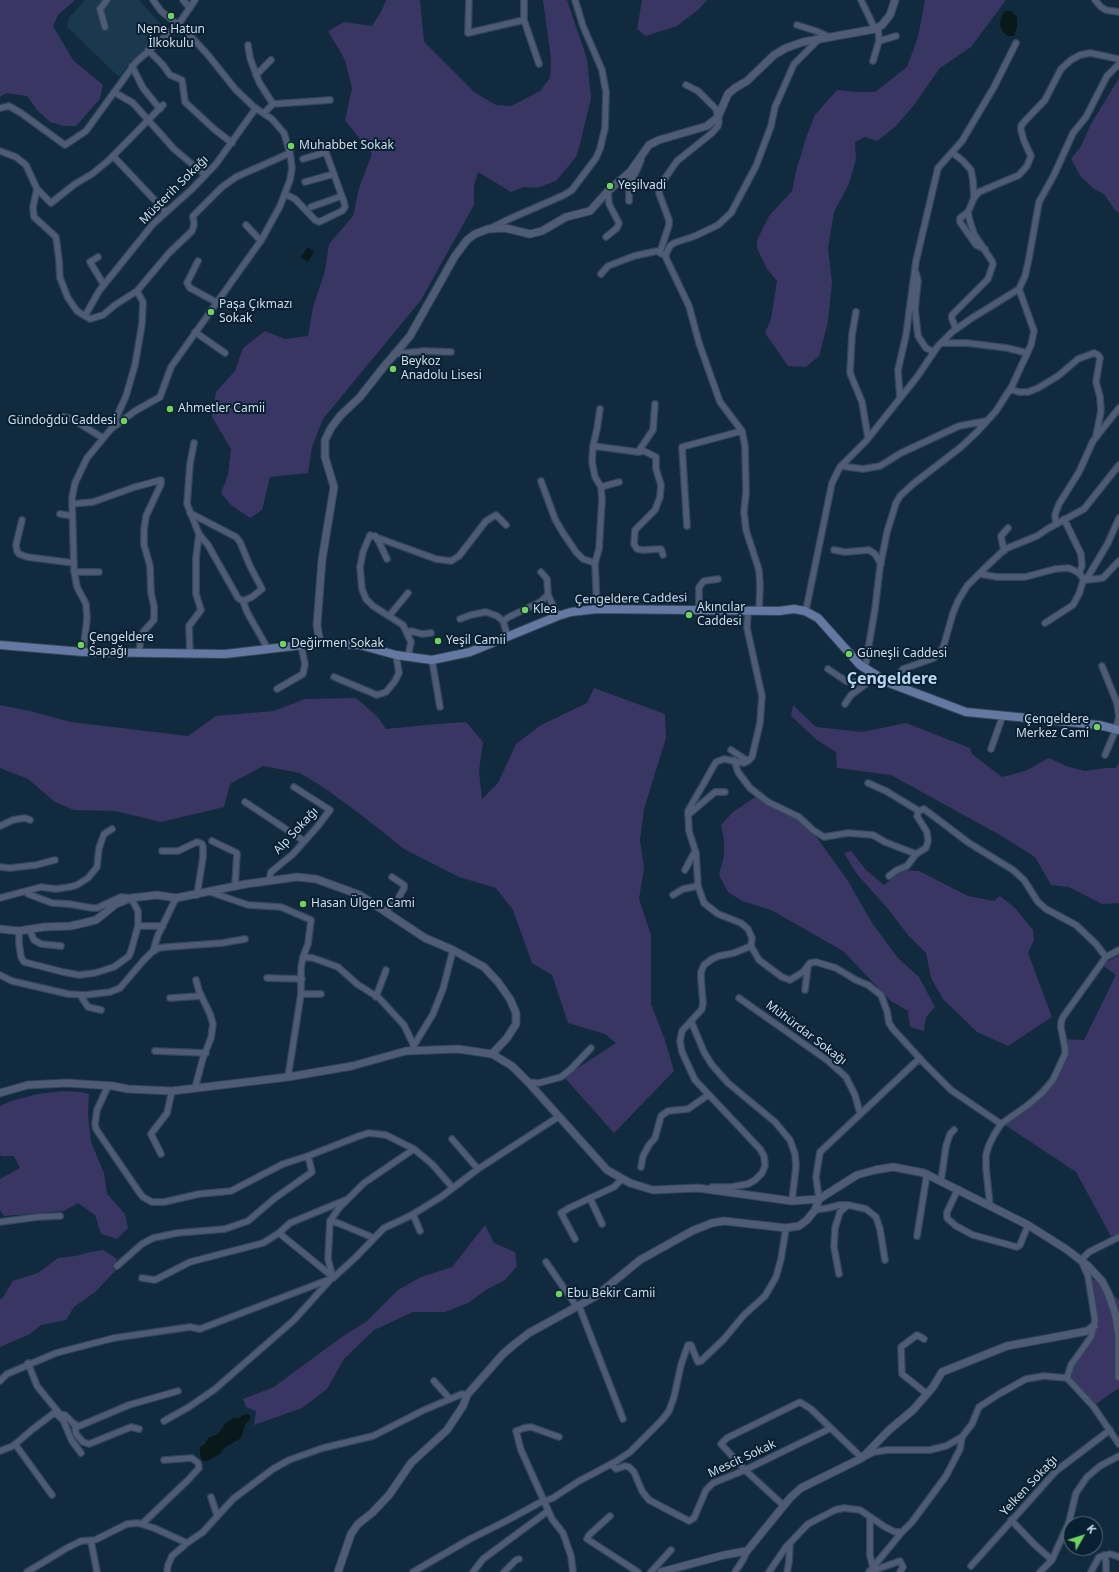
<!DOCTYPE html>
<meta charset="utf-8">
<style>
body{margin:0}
#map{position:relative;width:1119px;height:1572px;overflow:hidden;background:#122a3d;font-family:"Noto Sans",sans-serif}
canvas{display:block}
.north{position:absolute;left:1063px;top:1516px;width:40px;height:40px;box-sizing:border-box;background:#082032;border:1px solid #586c7c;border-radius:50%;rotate:51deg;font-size:11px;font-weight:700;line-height:16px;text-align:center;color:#cfddea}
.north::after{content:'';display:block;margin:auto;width:14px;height:18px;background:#71d25e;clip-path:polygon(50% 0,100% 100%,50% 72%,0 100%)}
</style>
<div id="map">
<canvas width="1119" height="1572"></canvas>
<div class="north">K</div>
</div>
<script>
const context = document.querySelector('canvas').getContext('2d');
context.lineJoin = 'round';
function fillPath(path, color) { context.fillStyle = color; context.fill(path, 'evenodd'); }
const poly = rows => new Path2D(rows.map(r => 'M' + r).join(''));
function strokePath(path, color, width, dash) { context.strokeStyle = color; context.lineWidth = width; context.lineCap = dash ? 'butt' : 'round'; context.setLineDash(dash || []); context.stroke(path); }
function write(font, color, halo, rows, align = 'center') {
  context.font = font + ' "Noto Sans",sans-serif'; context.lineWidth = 4; context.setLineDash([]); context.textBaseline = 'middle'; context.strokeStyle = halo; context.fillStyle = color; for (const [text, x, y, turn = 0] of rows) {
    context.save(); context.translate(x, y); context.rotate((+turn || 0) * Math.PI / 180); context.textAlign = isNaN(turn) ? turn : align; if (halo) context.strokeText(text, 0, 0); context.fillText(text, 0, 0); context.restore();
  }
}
const built = poly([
 [85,0,139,0,167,31,129,64,119,77,67,27,68,19]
]);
const green = poly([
 [0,0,75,0,58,15,53,26,73,60,103,85,100,99,76,126,64,126,50,122,37,110,27,96,6,93,0,97],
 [386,0,420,0,424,42,474,92,496,105,511,106,540,91,550,78,551,59,543,0,567,0,587,59,591,98,580,144,576,157,556,181,537,188,523,187,511,192,478,172,474,186,474,205,421,300,323,419,312,447,308,473,270,477,262,510,250,518,231,505,221,493,228,475,231,449,212,417,216,392,235,371,243,348,265,331,285,339,308,336,313,307,325,271,329,244,353,216,359,188,372,154,345,120,352,88,345,60,328,31,344,22,372,26,382,10],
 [642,0,707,0,699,9,677,26,646,36,637,29],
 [925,0,1006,0,971,47,940,68,914,105,896,126,877,141,865,137,855,142,856,159,849,184,834,212,828,248,832,282,828,322,819,356,806,367,788,366,765,333,771,319,777,281,767,269,757,248,757,240,769,216,792,191,796,171,806,138,815,115,837,90,857,92,875,92,907,67,918,37],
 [1119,78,1119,213,1115,210,1104,194,1094,189,1081,177,1071,159,1081,146,1091,124],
 [594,688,665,714,666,738,644,809,640,840,644,868,639,899,651,935,651,1004,665,1040,674,1071,614,1133,564,1077,616,1043,605,1034,568,1023,552,975,532,963,513,910,496,888,459,877,404,849,360,814,323,787,300,773,263,766,230,784,224,807,161,822,115,811,74,810,55,802,28,779,0,768,0,705,30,711,71,722,188,736,216,716,274,711,305,699,356,698,377,716,386,729,425,725,466,722,483,742,479,771,482,799,498,783,516,744,541,725,587,703],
 [793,705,816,727,862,732,906,723,970,748,972,754,1002,777,1025,771,1049,758,1066,766,1085,771,1106,768,1116,768,1119,761,1119,903,1102,904,1069,887,1051,885,1035,857,1000,835,891,775,837,768,836,752,817,740,791,716],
 [758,795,805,821,848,881,872,923,898,958,919,977,935,1007,926,1017,924,1031,910,1027,908,1011,891,1001,843,951,771,910,742,901,728,892,719,875,724,856,724,839,721,825,733,812],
 [851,851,866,870,884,885,903,870,919,871,968,896,994,901,1000,896,1015,908,1033,930,1034,940,1028,953,1052,1017,1008,1046,977,1032,943,999,931,978,926,953,908,935,888,909,857,874,844,853],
 [1119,955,1119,1240,1114,1242,1076,1172,1005,1125,1047,1081,1065,1056,1065,1039,1084,1040,1116,975,1102,965],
 [61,1091,81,1092,89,1094,88,1114,91,1142,104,1173,107,1194,125,1214,128,1228,117,1239,101,1234,95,1215,78,1203,64,1211,4,1216,0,1210,0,1179,20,1168,14,1156,1,1156,0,1154,0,1106,11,1101,38,1094],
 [485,1225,494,1243,515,1252,517,1266,505,1280,486,1290,468,1303,445,1312,413,1312,374,1330,344,1359,327,1389,302,1408,254,1425,256,1411,246,1407,243,1399,274,1387,343,1336,366,1322,398,1290,421,1277,452,1267],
 [103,1250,116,1258,116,1270,95,1292,74,1307,66,1320,41,1325,30,1334,0,1347,0,1299,2,1299,13,1281,38,1273,58,1258,76,1256,90,1252],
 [1096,1279,1119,1300,1119,1388,1093,1406,1067,1378,1080,1353,1096,1329,1092,1291,1092,1281]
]);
const water = poly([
 [1005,11,1011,11,1017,17,1017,27,1014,36,1008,36,1003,32,1000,25,1001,17],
 [308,247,314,252,308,262,301,257],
 [248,1414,250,1415,250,1419,245,1425,241,1438,224,1448,220,1454,207,1461,202,1460,200,1455,200,1447,205,1444,208,1438,216,1435,221,1430,224,1425,228,1421,234,1418,239,1418,243,1415]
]);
const minor = poly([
 [183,0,190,8],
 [469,0,468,33,524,20,524,0],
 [861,0,875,29],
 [1095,0,1101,7,1106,10,1119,12],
 [524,20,539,64],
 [797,25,816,31,829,37],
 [105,27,100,9,107,0],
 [879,41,896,36],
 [248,45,250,58,259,82,273,104],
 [148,50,163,65,170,75,182,80,185,102,214,129,232,143],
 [873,61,879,41,878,27],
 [132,66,143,88,160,109],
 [256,75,271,60],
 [114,92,133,103,174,149,205,175],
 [0,108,9,106,21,113,65,145,86,131,136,62,178,25,195,0],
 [264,113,273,104,330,100],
 [0,151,16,157,26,165,37,189,33,207,34,217,56,237,59,260,60,278,68,298,77,311,90,319,103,315,115,305,137,291],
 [953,153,963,161,971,170,973,180,974,198],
 [113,156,166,212],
 [303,159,326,152],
 [305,182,334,174],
 [37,189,51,203,75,184,92,174,109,160,163,105],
 [285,194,295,199,315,220,319,222,342,211,345,207,344,202,323,144],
 [629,201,629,190,630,182,637,170,641,160],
 [311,207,342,196],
 [968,212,960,218,960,222,976,245,985,249],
 [246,225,261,241],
 [491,228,507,220,564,195,572,190,596,158,600,149,605,128,606,92,602,70,583,26,575,0],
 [606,237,617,228,619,223,609,204,608,191],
 [660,252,669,225,669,220,659,193,661,184,677,161,712,133,718,126,719,121,716,109,698,91,686,85],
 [98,257,90,262,104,285],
 [198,261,187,283,190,288,216,302],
 [916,273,918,281,915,309,918,336,926,348,934,352],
 [601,274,608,266,634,256,657,251,662,254],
 [856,312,852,335,850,373,862,402,868,438],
 [85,316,99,291,153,224,192,189,216,164,256,108],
 [956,329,952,319,952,315,988,279,993,264,992,261,974,234,969,218,968,212,974,198,979,192,1019,175,1027,166,1031,156,1024,141,1021,130,1021,126,1024,122,1045,100,1061,69,1071,60,1080,55,1090,53,1119,59],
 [195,332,225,353],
 [941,343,967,343,1007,348,1027,353],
 [394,354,424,351,451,352],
 [1010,389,1019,392,1028,392,1038,388,1058,376,1078,359,1094,353,1098,355,1100,358,1096,382,1100,397,1101,411,1096,436],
 [900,398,898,370,906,335,916,261,938,168,962,141,994,87,1016,43],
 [63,417,72,419,103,438],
 [111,429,126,396,135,365,142,324,143,302,137,291,169,253,192,231,194,225,193,216,222,187,236,177,290,153],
 [742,431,720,402,699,343,689,306,666,258,666,254,670,246,674,243,695,236,718,225,731,213,756,166,771,126,775,107,794,64,819,39],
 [593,446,638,452,644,451,656,457,656,469,661,485,660,497,655,510,635,530,634,544,637,549,643,550,661,549,663,555],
 [638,452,653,430,655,404],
 [841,466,863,469,880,466,901,453,959,426,986,421],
 [541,481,555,519,563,533,576,552,583,559,595,563],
 [601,487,619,482],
 [72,504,93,502,135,487,161,480,161,484,146,516,144,530,144,545,150,566,151,593,154,606,154,620,144,631,141,636,139,653],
 [190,513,236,537,240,542,250,566,262,589,252,597,243,601],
 [60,514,72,516],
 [1064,519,1081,554,1082,566,1079,573],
 [22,520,16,545,17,551,19,554,27,557,74,563],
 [1056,524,1055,515,1059,504,1079,472,1093,441,1119,408],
 [687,526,682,447,742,431,745,446,746,492,744,512,746,530,759,570,760,585,759,611],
 [199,534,208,545,238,598,243,601,247,612,268,649],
 [375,536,379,542,387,559],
 [834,550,845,552,869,550,875,554,881,564],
 [1004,551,1001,536,1008,528],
 [74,572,99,572],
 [980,574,997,577,1025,577,1055,569,1069,568,1079,573,1082,577,1086,580,1095,579,1103,578,1119,561],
 [1086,580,1108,543,1119,518],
 [548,595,558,616],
 [597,609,595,563,599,549,602,500,601,487,595,477,592,462,593,446,597,429,600,409],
 [699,610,699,587,704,581,718,579],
 [805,611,807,605,832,483,840,467,866,441,917,377,938,346,952,332,972,318,1019,289],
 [389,616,408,593],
 [460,619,471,615,486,612,497,616,503,621,508,637],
 [503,621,509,617,540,602,548,595,547,579,541,572],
 [1045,623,1073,605,1079,594,1084,578],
 [408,636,411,631,422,634,431,633],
 [83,652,87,619,86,604,77,587,74,570,72,498,75,483,87,458,111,429,135,411,160,397,171,367,262,239,280,206,290,180,292,168,290,153,284,133,272,119,254,107,236,90,208,55,186,31,161,11,153,0],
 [190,654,189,626,201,610,196,594,196,558,199,534,187,504,190,464,194,443],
 [408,657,411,642,403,625,373,606,366,599,362,589,360,567,363,552,370,535,436,559,451,561,459,556,486,521,496,515,506,525],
 [432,660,440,707],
 [1102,666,1117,703,1119,717],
 [865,668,875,609,880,567,887,532,896,503,900,496,913,484,961,447,977,432,996,411,1012,386,1031,345,1034,331,1019,289,1025,276,1029,258,1039,202,1054,175,1073,133,1086,117,1107,76,1119,64],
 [828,669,846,681,852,682,858,682,871,672],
 [334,677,377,695,386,692,395,681,399,673,396,655],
 [892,684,903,669,934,658,943,648,953,613,958,601,967,586,986,567,1005,549,1037,536,1049,528,1084,509,1119,465],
 [277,689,303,674,305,664,301,645],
 [845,704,851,695,866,684,875,674],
 [991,749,1003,715],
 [731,750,748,761],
 [1105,755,1116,729,1119,717],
 [734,760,738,772,750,788,768,802,799,817,813,830,824,837,848,833,873,835,885,842,916,854,926,848,928,841,927,832,917,816,919,811,924,809,969,843,1013,870,1024,880,1038,902,1046,909,1076,925,1096,944,1106,957],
 [868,783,886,791,919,811],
 [245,802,304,841],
 [688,815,715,792,725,792],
 [0,826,13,820,25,818,30,820],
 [212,841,237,853,235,886],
 [162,851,178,851,197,842,202,844,203,847,203,857,197,895],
 [0,867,10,868,36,865,55,860],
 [685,870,695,851],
 [889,876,897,870,907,866,916,854],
 [269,881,271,872,293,854,317,827,330,810,294,787],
 [210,892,248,905,281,907,311,920,308,944,303,957,301,968,301,994,288,1077],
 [673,895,683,889,698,886],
 [0,898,26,891],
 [385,911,397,901,404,888,404,885,392,877],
 [138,926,163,926],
 [29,929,34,940,41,944,61,946],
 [19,931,19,943,21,957,24,962,63,972,79,975,95,973,114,967,129,956,131,951,138,926,138,911,131,898,121,897,97,908,92,908,69,904,52,903,28,894,26,891,41,887,56,889,70,887,77,885,88,878,97,867,99,848,104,834,112,829],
 [751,946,759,960,782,977,790,980,803,972,810,963,816,962,836,968,856,980,868,985,881,995,887,1011,889,1023,893,1029,924,1063,951,1090,1001,1124],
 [154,951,159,948,167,947,222,943,245,939],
 [303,957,313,958,338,967,357,984,379,998,404,1025,414,1046],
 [0,975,12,981,68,994,85,995,110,992,120,988,143,961,153,951,158,935,176,898],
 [267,978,302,979],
 [805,990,808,966],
 [301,994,321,994],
 [80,995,88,1007,101,1010],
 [376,997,386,970],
 [170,998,201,996],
 [739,998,827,1060,846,1077,855,1095,860,1113],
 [691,1021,704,1052,712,1065,728,1083,775,1122,790,1140,795,1154,796,1166,792,1201],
 [413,1047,433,1014,443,989,453,950],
 [155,1051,206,1053],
 [528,1082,539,1083,561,1077,571,1069,591,1048],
 [108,1086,97,1110,95,1124,96,1129,139,1192,143,1197,152,1202,164,1202,199,1194,231,1191,283,1164,308,1156,359,1136,369,1133,386,1135,414,1149,432,1164,453,1188],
 [195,1088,203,1058,211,1038,213,1024,210,1014,199,991,196,980],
 [452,1139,478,1169],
 [161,1154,151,1134,167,1113,172,1091],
 [641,1167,643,1156,649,1145,655,1138,661,1116,668,1111,688,1109,708,1095],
 [941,1181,946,1146,950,1134,954,1130],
 [712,1187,731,1187,748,1184,755,1180,762,1173,765,1166,764,1156,760,1149,695,1080,682,1052,680,1041,682,1031,702,1009,703,1003,701,979,701,972,704,965,712,959,719,956,734,953,751,946,752,938,748,929,741,923,718,914,704,903,698,886,696,853,689,831,688,811,716,762,724,759,744,763,748,761,752,757,760,723,762,696,747,628,748,611],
 [958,1189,947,1212,947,1218,956,1226,973,1235,1017,1247,1020,1245,1028,1225],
 [590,1198,602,1224],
 [819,1199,816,1177,820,1152,920,1058],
 [990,1206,986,1168,986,1155,989,1145,994,1135,1001,1124,1028,1105,1042,1093,1053,1080,1065,1054,1065,1048,1061,1028,1061,1022,1063,1017,1106,957,1119,950],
 [815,1210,828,1208,840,1205,848,1205,866,1209,876,1217,880,1229,885,1260],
 [413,1214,420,1231],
 [330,1221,338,1223,374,1238],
 [0,1222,37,1217,60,1216],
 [279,1233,333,1277],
 [917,1236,927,1174],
 [575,1239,561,1213,569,1208,614,1187,622,1179],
 [546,1262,577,1307],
 [117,1266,142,1244,153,1238,177,1233,225,1229,248,1221,275,1198,312,1172,308,1156],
 [839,1274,834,1247,835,1228,840,1212,848,1205],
 [142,1278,155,1280,190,1262,263,1243,279,1233,290,1223,348,1199],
 [333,1278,328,1259,330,1221,339,1208,364,1183,414,1149],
 [579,1306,623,1419],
 [924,1339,917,1335,901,1347,902,1374,927,1394],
 [28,1363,37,1386,59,1413],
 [1067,1378,1071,1365,1091,1337,1095,1320,1088,1276,1081,1260,1089,1252,1119,1237],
 [0,1381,7,1374,56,1353,114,1338,190,1327,200,1329,333,1278,355,1258,384,1228,410,1216,441,1197,478,1169,558,1117],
 [434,1381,450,1399],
 [55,1413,63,1420,72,1441,81,1453],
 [164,1421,189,1407,215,1389,294,1320,331,1279],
 [75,1424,76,1434,83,1442,89,1444,131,1427,139,1429],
 [559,1437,531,1427,524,1428,516,1431,521,1450,544,1501,552,1519,563,1533,571,1556,573,1572],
 [15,1444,52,1495],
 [0,1451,13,1446,33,1429,54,1413,65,1415,77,1427,129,1405,178,1391],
 [611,1464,616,1469,625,1466,629,1467,634,1472,642,1491,649,1500,689,1521,694,1518,706,1490,713,1483,745,1470,831,1428],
 [211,1497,217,1515],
 [783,1505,745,1470,721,1444,727,1438,800,1402,811,1409,862,1458,874,1452,887,1450,930,1450,946,1446,962,1437,972,1424,979,1407,999,1394,1026,1379,1044,1376,1067,1378,1093,1406,1119,1444],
 [610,1516,589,1535,587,1539,638,1572],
 [870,1517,870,1556,873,1567],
 [1011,1520,1035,1545,1052,1560],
 [142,1524,188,1480,199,1468,198,1463,192,1458,164,1460],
 [91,1541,97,1572],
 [1104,1555,1106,1561,1106,1572],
 [971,1566,1056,1471,1110,1430],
 [27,1572,67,1548,81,1541,95,1540,127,1524,138,1523,154,1528,187,1543,203,1532,233,1499,273,1469,289,1460,323,1448,373,1436,424,1410,462,1394,467,1395],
 [167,1572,168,1565,172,1556,187,1543],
 [413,1572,470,1539,508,1520,539,1503,553,1498,579,1481,615,1462,630,1452,662,1420,669,1411,674,1397,681,1365,688,1345,691,1345,697,1360,698,1362,701,1361,724,1339,744,1315,765,1296,776,1277,781,1259,786,1228],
 [473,1572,483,1559,548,1511],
 [504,1572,516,1560,519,1559],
 [651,1572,671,1550],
 [735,1572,743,1560,747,1551],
 [769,1572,786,1547,808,1524,835,1510,844,1508,860,1510,885,1527,895,1532,902,1532,912,1522,946,1476,960,1449,962,1437],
 [787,1572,789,1562,790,1543],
 [869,1572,902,1532],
 [869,1572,900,1561,903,1567,900,1572],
 [1040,1572,1052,1560,1069,1522,1076,1493,1087,1477,1100,1466,1119,1456],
 [1091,1572,1099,1557,1110,1554,1119,1557]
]);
const tertiary = poly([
 [320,643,317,625,322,560,334,487,325,457,325,440,331,428,340,416,360,397,382,369,410,336,455,256,467,240,475,234,488,229,505,228,530,234,542,231,566,217,590,211,608,191,630,172,649,145,659,140,707,126,718,117,728,94,735,88,747,81,774,55,786,48,803,42,875,29,882,25,890,15,895,0],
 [0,929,19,931,44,927,71,926,96,920,116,904,131,898,157,895,176,898,246,884,297,877,316,879,360,895,425,938,453,950,484,967,498,982,510,999,516,1013,516,1024,507,1038,492,1054],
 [0,1093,28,1085,67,1083,113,1086,128,1089,172,1091,288,1077,352,1066,406,1051,458,1049,492,1054,512,1066,528,1082,607,1170,630,1183,653,1190,698,1188,792,1201,819,1199,857,1175,875,1170,893,1167,924,1173,1028,1225,1066,1249,1087,1265,1102,1281,1109,1295,1116,1316,1119,1336],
 [1119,1341,1119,1377],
 [338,1572,351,1534,358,1524,372,1513,389,1495,411,1463,447,1430,463,1406,467,1395,503,1354,516,1343,529,1333,596,1296,640,1260,692,1231,712,1223,724,1221,786,1228,799,1226,807,1220,815,1210,819,1199],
 [661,1572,724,1555,747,1551,790,1498,801,1488,862,1458,889,1430,913,1410,933,1387,942,1372,1007,1346,1077,1333,1087,1331,1094,1326]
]);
const secondary = poly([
 [0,645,83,652,225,654,320,643,360,645,396,655,432,660,470,652,558,616,571,612,597,609,779,611,794,609,805,611,818,618,860,665,889,683,966,712,1099,725,1119,730]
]);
const markers = [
 [171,16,4,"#71d25e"],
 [291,146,4,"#71d25e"],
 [610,186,4,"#71d25e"],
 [211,312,4,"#71d25e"],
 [393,369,4,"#71d25e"],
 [170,409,4,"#71d25e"],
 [124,421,4,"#71d25e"],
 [525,610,4,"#71d25e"],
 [689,615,4,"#71d25e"],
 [438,641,4,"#71d25e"],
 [283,644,4,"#71d25e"],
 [81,645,4,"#71d25e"],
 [849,654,4,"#71d25e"],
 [1097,727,4,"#71d25e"],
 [303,904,4,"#71d25e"],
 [559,1294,4,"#71d25e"]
];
const poiNames = [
 ["Nene Hatun",171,30,"center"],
 ["İlkokulu",171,44,"center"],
 ["Muhabbet Sokak",299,146],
 ["Yeşilvadi",618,186],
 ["Paşa Çıkmazı",219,305],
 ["Sokak",219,319],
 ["Beykoz",401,362],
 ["Anadolu Lisesi",401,376],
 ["Ahmetler Camii",178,409],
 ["Gündoğdu Caddesi",116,421,"right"],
 ["Akıncılar",697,608],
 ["Caddesi",697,622],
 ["Klea",533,610],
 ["Çengeldere",89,638],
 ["Sapağı",89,652],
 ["Yeşil Camii",446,641],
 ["Değirmen Sokak",291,644],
 ["Güneşli Caddesi",857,654],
 ["Çengeldere",1089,720,"right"],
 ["Merkez Cami",1089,734,"right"],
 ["Hasan Ülgen Cami",311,904],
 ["Ebu Bekir Camii",567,1294]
];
const streetNames = [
 ["Müsterih Sokağı",174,190,-45],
 ["Çengeldere Caddesi",631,599,-1],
 ["Alp Sokağı",296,831,-47],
 ["Mühürdar Sokağı",806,1033,37],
 ["Mescit Sokak",742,1459,-25],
 ["Yelken Sokağı",1029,1486,-47]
];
const districtNames = [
 ["Çengeldere",892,679]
];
fillPath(built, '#1a384e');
fillPath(green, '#393663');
fillPath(water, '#091819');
strokePath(minor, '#304759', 8);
strokePath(tertiary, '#304759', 9);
strokePath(secondary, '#304759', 10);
strokePath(minor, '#4f5b75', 5.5);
strokePath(tertiary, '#4f5b75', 7);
strokePath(secondary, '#6478a1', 8);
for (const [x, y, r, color] of markers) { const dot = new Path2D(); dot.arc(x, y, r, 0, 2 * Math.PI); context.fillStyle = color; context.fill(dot); strokePath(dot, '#082032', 1.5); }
write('12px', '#cfddea', '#082032', poiNames, 'left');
write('12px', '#cfddea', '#082032', streetNames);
write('bold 16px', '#bbd7ef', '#082032', districtNames);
</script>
